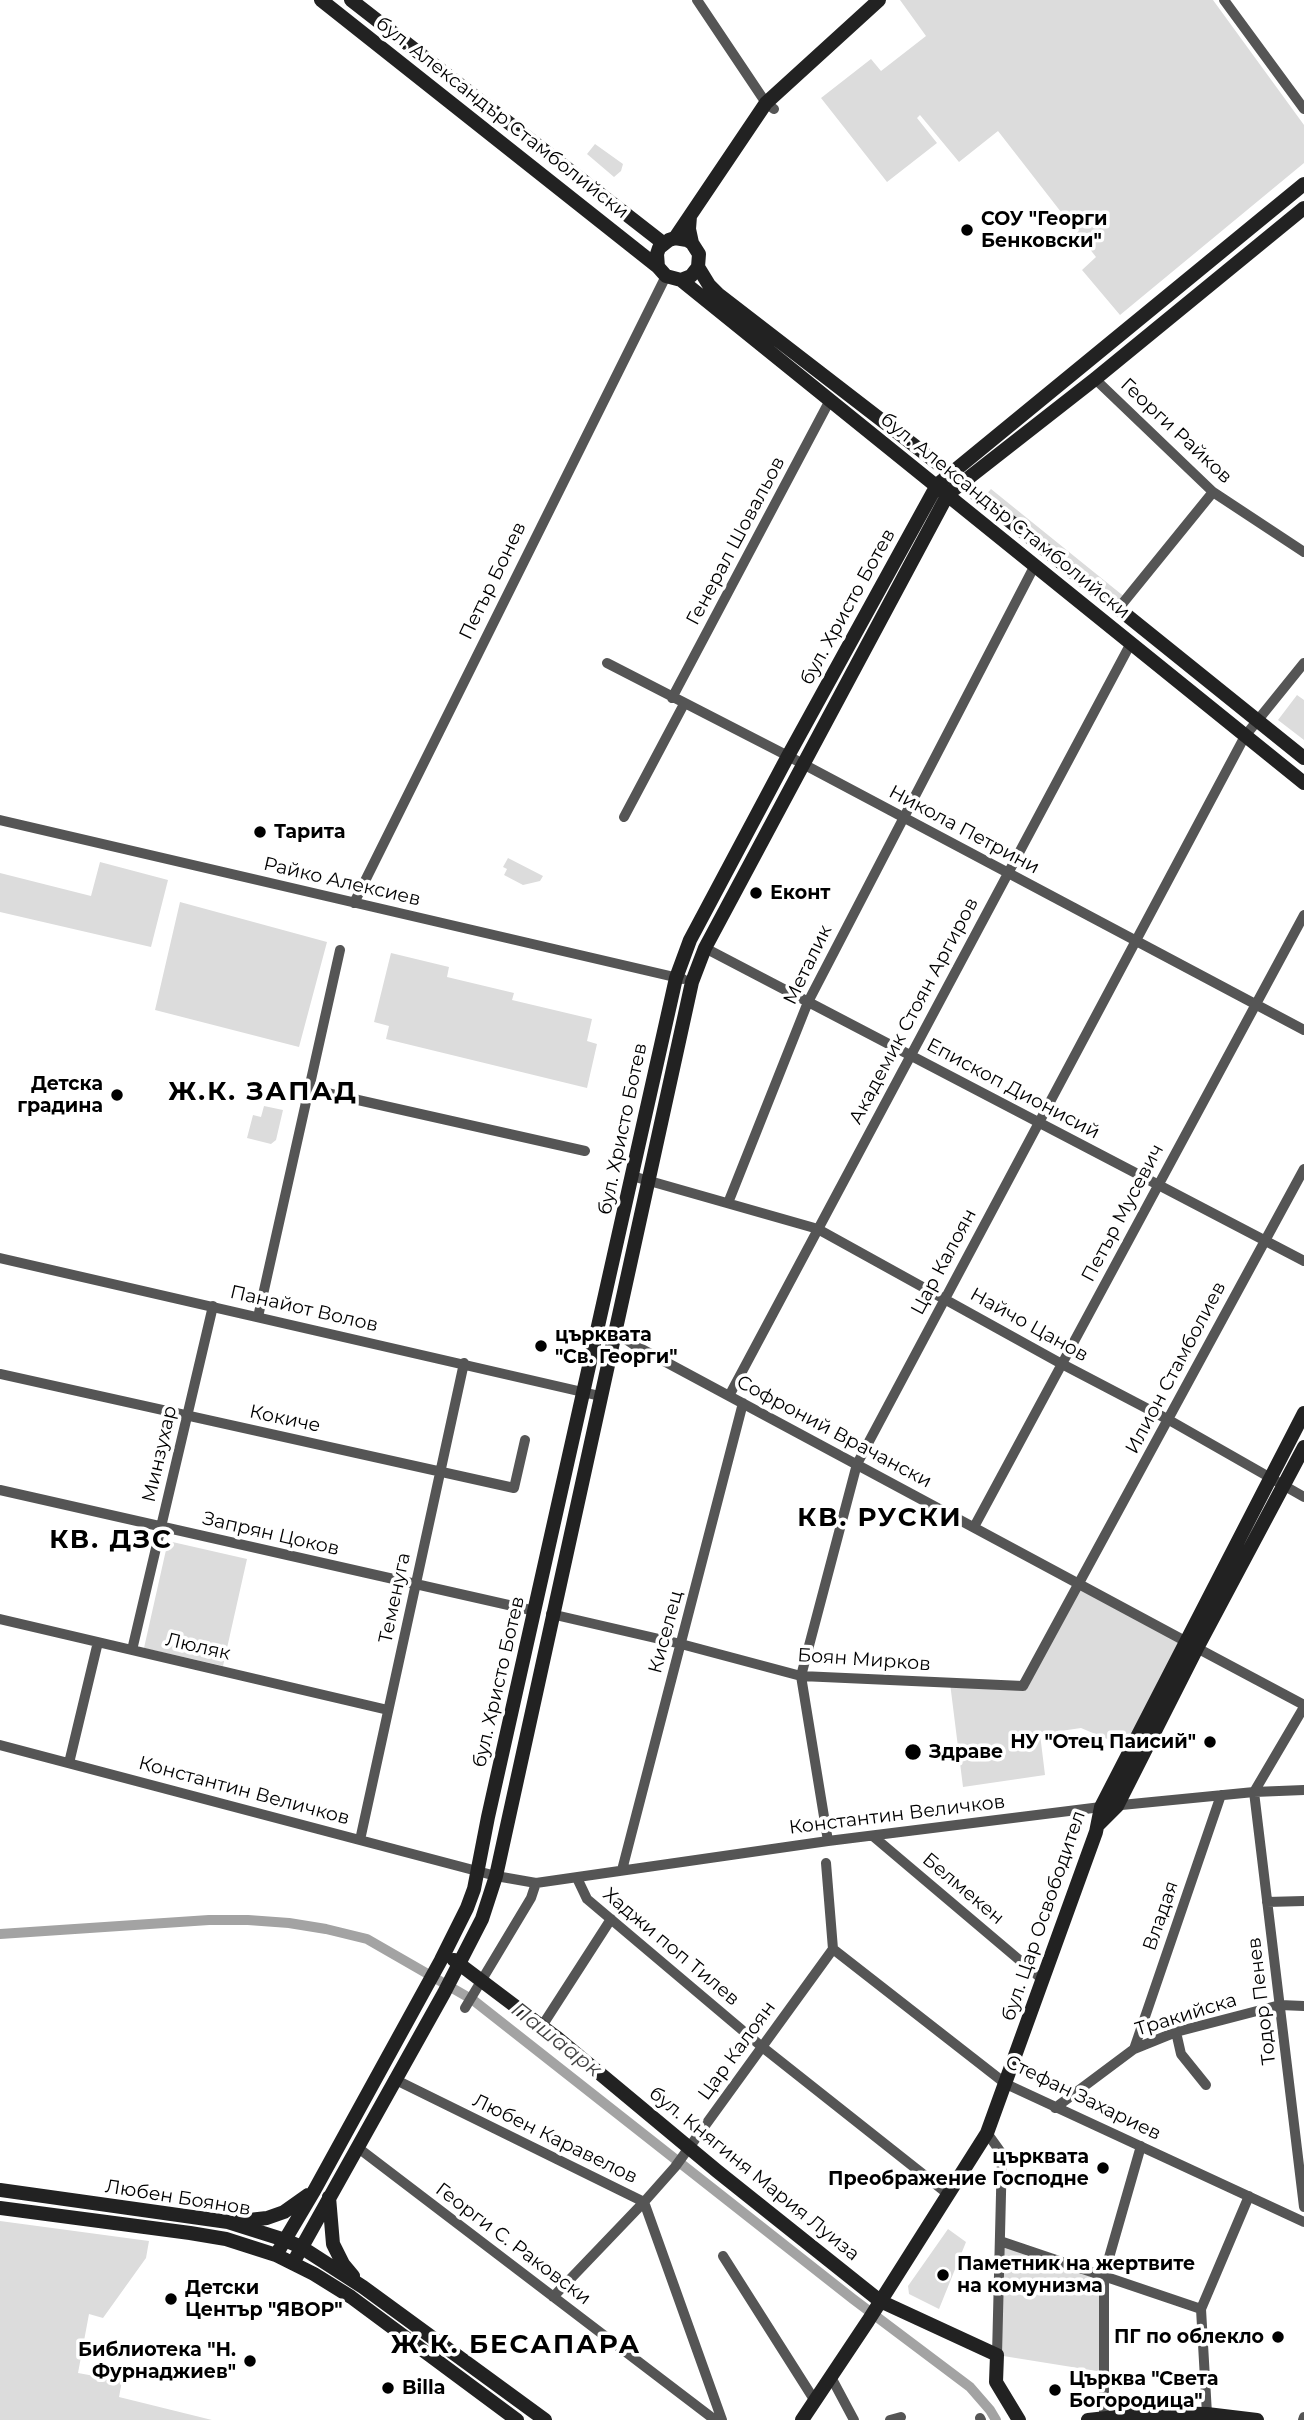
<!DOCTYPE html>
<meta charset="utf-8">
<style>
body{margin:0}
canvas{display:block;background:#fff}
</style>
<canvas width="1304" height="2420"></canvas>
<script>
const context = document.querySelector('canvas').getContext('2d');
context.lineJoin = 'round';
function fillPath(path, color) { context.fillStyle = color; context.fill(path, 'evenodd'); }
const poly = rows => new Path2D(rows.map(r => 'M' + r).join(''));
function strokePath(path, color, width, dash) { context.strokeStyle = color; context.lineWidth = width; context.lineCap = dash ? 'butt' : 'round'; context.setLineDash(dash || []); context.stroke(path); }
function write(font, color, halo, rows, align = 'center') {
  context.font = font + ' Montserrat,sans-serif'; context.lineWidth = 7; context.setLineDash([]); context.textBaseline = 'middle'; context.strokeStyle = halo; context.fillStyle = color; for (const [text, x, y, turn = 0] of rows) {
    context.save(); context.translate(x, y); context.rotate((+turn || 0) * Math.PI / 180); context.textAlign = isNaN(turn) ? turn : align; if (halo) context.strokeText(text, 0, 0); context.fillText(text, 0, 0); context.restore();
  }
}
const green = poly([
 [900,0,1213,0,1304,125,1304,163,1120,315,1082,270,1096,257,998,131,959,162,920,115,917,118,937,143,887,182,821,98,871,59,881,71,926,36],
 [595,144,623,164,621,171,614,177,587,154],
 [991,489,1126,598,1118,609,982,499],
 [1297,695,1304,700,1304,740,1278,720],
 [508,858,543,876,540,881,523,885,504,875,507,869,503,867],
 [100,862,168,880,151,947,0,912,0,873,91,896],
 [180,902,327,942,299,1047,155,1010],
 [391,953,449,967,447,977,514,993,512,1000,592,1019,587,1041,597,1044,587,1088,386,1039,389,1026,374,1022],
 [264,1106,283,1110,276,1140,271,1144,247,1138,253,1115,261,1117],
 [168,1541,247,1559,223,1666,144,1648],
 [1080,1584,1185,1641,1131,1749,1081,1728,1040,1734,1045,1775,963,1787,950,1683,1023,1686],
 [0,2221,149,2241,146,2258,103,2318,89,2314,78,2373,122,2381,119,2397,212,2420,0,2420],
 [948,2229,966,2242,939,2309,909,2294,908,2286],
 [1000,2241,1104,2275,1103,2372,997,2355]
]);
const canal = poly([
 [0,1934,209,1920,248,1920,289,1923,326,1929,367,1939,473,2000,853,2299,970,2387,990,2410,996,2420]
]);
const street = poly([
 [697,0,766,103,774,109],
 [1224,0,1304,109],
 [1095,379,1213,492,1304,552],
 [1118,609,1213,492],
 [607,663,788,756,1304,1030],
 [672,698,830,400],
 [624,817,684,704],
 [0,820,683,979],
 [354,903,666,276],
 [705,948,1304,1261],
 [309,1089,585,1151],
 [632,1176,818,1229,1062,1364,1169,1420,1304,1497],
 [728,1203,808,1002,1035,565],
 [0,1258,600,1396],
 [258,1317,340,950],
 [614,1331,636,1346,1185,1641],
 [0,1374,514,1488,525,1440],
 [729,1396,1131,643],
 [0,1490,535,1611],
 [974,1527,1304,915],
 [551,1614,681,1644,801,1676,1023,1686,1304,1169],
 [0,1619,388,1710],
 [1197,1648,1304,1705],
 [132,1650,213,1306],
 [1304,1707,1254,1792,1304,2207],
 [0,1745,496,1876,536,1883,828,1841,1101,1807,1254,1792,1304,1790],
 [69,1763,98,1642],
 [874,1837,1043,1980],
 [360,1840,464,1363],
 [828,1841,801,1676,857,1464,1245,736,1304,663],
 [622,1870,743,1403],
 [577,1878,587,1899,761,2046,948,2194],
 [1267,1902,1304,1901],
 [833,1949,1006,2084,1304,2222],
 [465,2008,531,1898,536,1883],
 [542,2026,611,1919],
 [1176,2032,1181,2054,1206,2085],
 [1134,2049,1221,1795],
 [394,2079,644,2202,722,2420],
 [1055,2108,1134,2049,1176,2032,1280,2005,1304,2006],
 [987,2133,1002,2154,997,2355],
 [357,2147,715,2420],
 [1000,2241,1201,2309],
 [723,2256,815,2401],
 [553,2297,644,2202,675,2167,833,1949,826,1863],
 [831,2377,854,2420],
 [1207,2414,1201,2309,1249,2196],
 [980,2418,981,2420],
 [890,2420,901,2417],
 [1104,2420,1104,2275,1141,2146],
 [1303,2420,1304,2417]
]);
const secondary = poly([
 [321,0,658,267],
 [351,0,663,243],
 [690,216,689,229,692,243,699,254,698,267,691,276,681,280,666,276,658,267,657,254,659,248,669,240,675,238,687,240,692,243],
 [675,238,766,103,879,0],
 [698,267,709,285,718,294,950,473,1304,758],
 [681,280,1304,783],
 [1099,1824,1117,1806,1197,1648,1304,1447],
 [454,1960,556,2037,717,2171,880,2301,997,2355,996,2382,1019,2420],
 [0,2190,228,2222,285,2240,301,2247,363,2287,545,2420],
 [329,2197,333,2244,343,2264,353,2276],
 [0,2208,190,2233,226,2239,276,2255,314,2274,351,2297,517,2420],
 [240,2221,267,2218,284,2212,308,2195],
 [276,2255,314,2191,441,1960,467,1908,474,1889,488,1817,676,978,690,940,788,756,937,485,1304,184],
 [293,2263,444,1993,482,1919,496,1876,692,982,705,948,948,494,1095,379,1304,208],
 [802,2420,868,2321,987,2133,1096,1832,1101,1807,1304,1413],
 [1088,2420,1153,2413,1207,2414,1257,2420]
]);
const markers = [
 [967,230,7,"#000"],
 [260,832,7,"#000"],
 [756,893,7,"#000"],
 [117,1095,7,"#000"],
 [541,1346,7,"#000"],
 [1210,1742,7,"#000"],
 [913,1752,9,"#000"],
 [1103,2168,7,"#000"],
 [943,2275,7,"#000"],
 [171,2299,7,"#000"],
 [1278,2337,7,"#000"],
 [250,2361,7,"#000"],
 [388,2388,7,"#000"],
 [1055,2390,7,"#000"]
];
const streetNames = [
 ["бул. Александър Стамболийски",502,118,38],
 ["Георги Райков",1176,431,43],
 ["бул. Александър Стамболийски",1005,516,39],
 ["Генерал Шовальов",736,541,-62],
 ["Петър Бонев",493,581,-64],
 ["бул. Христо Ботев",848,607,-61],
 ["Никола Петрини",964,830,28],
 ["Райко Алексиев",342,882,13],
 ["Металик",808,965,-64],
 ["Академик Стоян Аргиров",914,1011,-62],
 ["Епископ Дионисий",1013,1089,28],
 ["бул. Христо Ботев",623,1129,-78],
 ["Петър Мусевич",1123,1213,-62],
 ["Цар Калоян",944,1262,-62],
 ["Панайот Волов",304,1309,13],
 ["Найчо Цанов",1029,1325,29],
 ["Илион Стамболиев",1176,1368,-62],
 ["Кокиче",285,1419,12],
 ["Софроний Врачански",834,1432,28],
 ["Минзухар",160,1454,-77],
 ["Запрян Цоков",271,1534,13],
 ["Теменуга",395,1598,-78],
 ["Киселец",666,1632,-75],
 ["Люляк",198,1647,13],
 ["Боян Мирков",864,1660,4],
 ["бул. Христо Ботев",499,1682,-77],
 ["Константин Величков",244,1791,15],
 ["Константин Величков",897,1815,-7],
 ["Белмекен",963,1889,40],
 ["бул. Цар Освободител",1044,1916,-71],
 ["Владая",1161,1916,-71],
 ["Хаджи поп Тилев",671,1947,40],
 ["Тодор Пенев",1262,2001,-97],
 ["Тракийска",1186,2015,-17],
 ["Цар Калоян",737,2051,-54],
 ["Стефан Захариев",1083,2098,26],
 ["Любен Каравелов",555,2139,26],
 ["бул. Княгиня Мария Луиза",754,2174,39],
 ["Любен Боянов",178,2198,9],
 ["Георги С. Раковски",513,2244,37]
];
const poiNames = [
 ["СОУ \"Георги",981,219],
 ["Бенковски\"",981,241],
 ["Тарита",274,832],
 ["Еконт",770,893],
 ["Детска",103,1084,"right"],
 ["градина",103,1106,"right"],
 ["църквата",555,1335],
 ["\"Св. Георги\"",555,1357],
 ["НУ \"Отец Паисий\"",1196,1742,"right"],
 ["Здраве",929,1752],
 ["църквата",1089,2157,"right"],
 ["Преображение Господне",1089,2179,"right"],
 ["Паметник на жертвите",957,2264],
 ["на комунизма",957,2286],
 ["Детски",185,2288],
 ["Център \"ЯВОР\"",185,2310],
 ["ПГ по облекло",1264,2337,"right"],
 ["Библиотека \"Н.",236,2350,"right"],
 ["Фурнаджиев\"",236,2372,"right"],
 ["Църква \"Света",1069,2379],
 ["Богородица\"",1069,2401],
 ["Billa",402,2388]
];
const waterNames = [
 ["Пашаарк",556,2040,38]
];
const districtNames = [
 ["Ж.К. ЗАПАД",263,1092],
 ["КВ. РУСКИ",880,1518],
 ["КВ. ДЗС",111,1540],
 ["Ж.К. БЕСАПАРА",516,2345]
];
fillPath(green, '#dcdcdc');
strokePath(canal, '#a3a3a3', 10);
strokePath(street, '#555', 10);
strokePath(secondary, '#222', 14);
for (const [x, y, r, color] of markers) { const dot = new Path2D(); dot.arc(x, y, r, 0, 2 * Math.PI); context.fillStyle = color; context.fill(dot); strokePath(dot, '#fff', 2.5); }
write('19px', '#000', '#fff', streetNames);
write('bold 19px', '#000', '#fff', poiNames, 'left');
write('italic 21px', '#444', '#fff', waterNames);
context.letterSpacing = '2px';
write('bold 26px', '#000', '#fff', districtNames);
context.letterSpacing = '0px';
</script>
